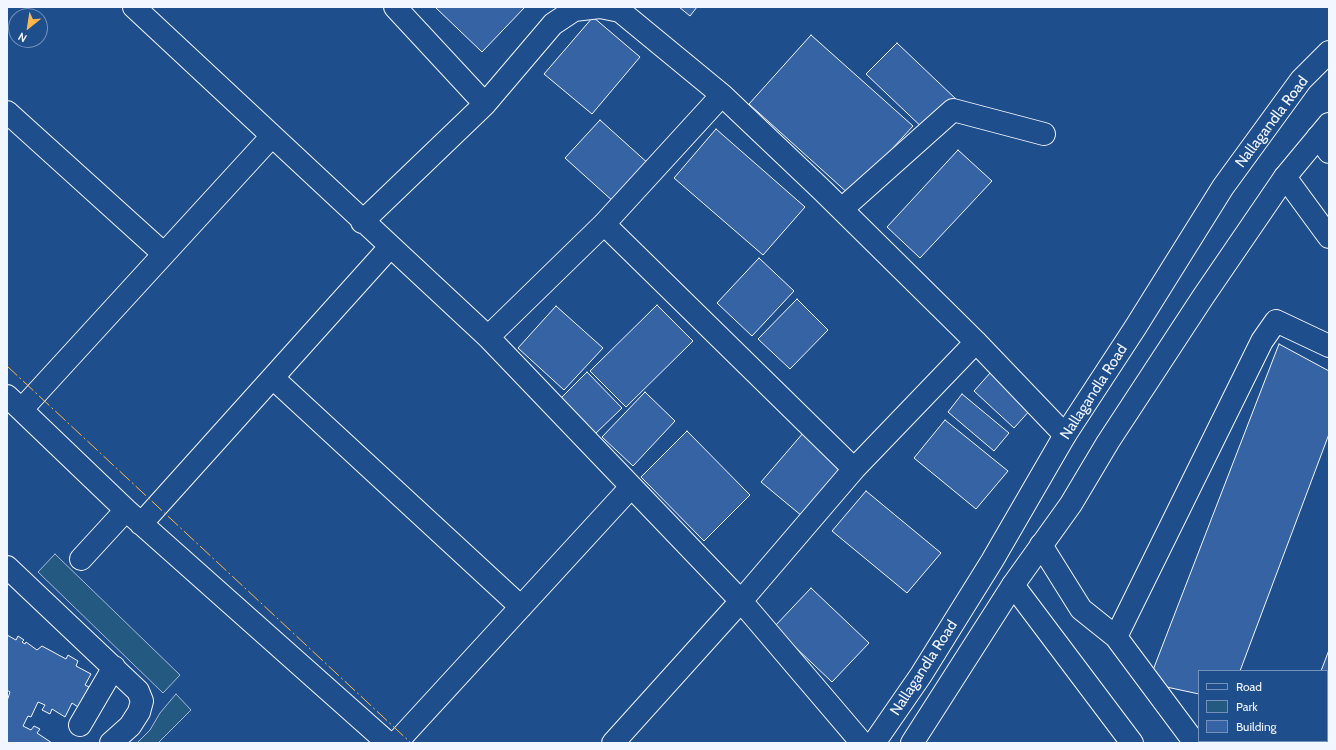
<!DOCTYPE html>
<style>
body{margin:0}
#map{position:relative;width:1336px;height:750px;overflow:hidden;background:#1f4e8c;font-family:Cabin,sans-serif}
canvas{display:block}
.frame{position:absolute;inset:0;border:8px solid #f2f6ff;pointer-events:none}
.legend{position:absolute;left:1198px;top:670px;width:130px;height:72px;box-sizing:border-box;background:#1f4e8c;border:1px solid #7391ba;margin:0;padding:5px 7px;list-style:none;font-size:12px;color:#f2f6ff}
.legend li{display:flex;align-items:center;gap:8px;height:20px}
.legend b{width:20px;border:1px solid #7391ba}
.north{position:absolute;left:8px;top:8px;width:40px;height:40px;box-sizing:border-box;background:#1f4e8c;border:1px solid #7391ba;border-radius:50%;rotate:210deg;font-size:11px;font-weight:700;line-height:16px;text-align:center;color:#f2f6ff}
.north::after{content:'';display:block;margin:auto;width:14px;height:18px;background:#ffb74d;clip-path:polygon(50% 0,100% 100%,50% 72%,0 100%)}
</style>
<div id="map">
<canvas width="1336" height="750"></canvas>
<div class="frame"></div>
<ul class="legend">
<li><b style="height:5px;background:#1f4e8c"></b>Road</li>
<li><b style="height:11px;background:#245a82"></b>Park</li>
<li><b style="height:11px;background:#3563a3"></b>Building</li>
</ul>
<div class="north">N</div>
</div>
<script>
const context = document.querySelector('canvas').getContext('2d');
context.lineJoin = 'round';
function fillPath(path, color) { context.fillStyle = color; context.fill(path, 'evenodd'); }
const poly = rows => new Path2D(rows.map(r => 'M' + r).join(''));
function strokePath(path, color, width, dash) { context.strokeStyle = color; context.lineWidth = width; context.lineCap = dash ? 'butt' : 'round'; context.setLineDash(dash || []); context.stroke(path); }
function write(font, color, halo, rows, align = 'center') {
  context.font = font + ' Cabin,sans-serif'; context.lineWidth = 3; context.setLineDash([]); context.textBaseline = 'middle'; context.strokeStyle = halo; context.fillStyle = color; for (const [text, x, y, turn = 0] of rows) {
    context.save(); context.translate(x, y); context.rotate((+turn || 0) * Math.PI / 180); context.textAlign = isNaN(turn) ? turn : align; if (halo) context.strokeText(text, 0, 0); context.fillText(text, 0, 0); context.restore();
  }
}
const green = poly([
 [55,554,180,675,163,693,38,572,55,554],
 [176,694,191,710,158,743,137,743,150,730,160,713,176,694]
]);
const building = poly([
 [435,7,525,7,482,52,435,7],
 [679,7,697,7,690,16,679,7],
 [593,17,640,57,592,114,544,74,593,17],
 [811,35,913,126,850,195,749,104,811,35],
 [897,43,958,101,928,133,866,74,897,43],
 [600,120,650,165,615,203,565,158,600,120],
 [716,129,805,207,763,255,674,178,716,129],
 [958,150,992,181,920,258,887,227,958,150],
 [759,258,794,291,752,336,717,303,759,258],
 [797,299,828,330,790,369,758,339,797,299],
 [657,305,693,341,626,407,590,371,657,305],
 [556,306,603,348,564,390,518,348,556,306],
 [1279,344,1329,371,1329,434,1240,671,1199,671,1199,694,1148,683,1279,344],
 [587,372,622,408,594,435,559,400,587,372],
 [991,372,1031,409,1014,428,974,391,991,372],
 [645,392,675,421,633,466,602,437,645,392],
 [962,394,1009,433,994,451,948,412,962,394],
 [945,420,1008,471,976,509,914,458,945,420],
 [687,431,750,495,704,541,641,477,687,431],
 [804,432,850,471,808,521,761,482,804,432],
 [866,491,941,553,907,593,832,531,866,491],
 [811,588,869,643,832,682,774,627,811,588],
 [7,635,16,640,18,636,24,640,22,642,25,644,26,642,37,650,42,646,66,659,68,655,78,661,76,666,91,674,85,685,89,687,78,707,72,703,65,717,52,709,50,714,42,710,45,705,38,702,31,717,28,716,23,726,31,730,34,726,40,729,37,733,52,743,7,743,7,701,10,692,7,690,7,635],
 [1329,650,1329,743,1294,743,1294,741,1327,741,1327,671,1321,671,1329,650]
]);
const street = poly([
 [134,7,488,337,741,601,862,743],
 [395,7,485,104],
 [7,112,164,254],
 [1318,137,1329,152],
 [1285,177,1329,237],
 [842,209,953,110,1044,134],
 [362,222,485,104,553,24,574,10,600,7,620,11,722,95,822,190,976,342,1065,435],
 [604,224,854,469],
 [488,337,604,224,722,95],
 [273,378,521,607],
 [7,396,126,510,388,743],
 [22,409,272,136],
 [141,524,390,247],
 [1041,545,1081,609,1116,637,1195,743],
 [81,559,126,510],
 [7,567,138,691,142,701,139,712,130,726,111,743],
 [1013,585,1132,743],
 [1116,637,1262,341,1276,321,1329,346],
 [80,725,114,667],
 [396,743,631,487],
 [613,743,741,601,854,469,976,342]
]);
const secondary = poly([
 [874,743,921,675,992,561,1065,435,1135,328,1223,187,1301,80,1329,52],
 [912,743,1013,585,1071,504,1108,442,1203,297,1285,177,1329,124]
]);
const power = poly([
 [7,366,411,743]
]);
const streetNames = [
 ["Nallagandla Road",1272,122,-53],
 ["Nallagandla Road",1094,392,-57],
 ["Nallagandla Road",924,668,-57]
];
fillPath(green, '#245a82');
strokePath(green, '#a8bbd7', 1);
fillPath(building, '#3563a3');
strokePath(building, '#f2f6ff', 1);
strokePath(street, '#f2f6ff', 24);
strokePath(secondary, '#f2f6ff', 24);
strokePath(street, '#1f4e8c', 22);
strokePath(secondary, '#1f4e8c', 22);
strokePath(power, '#ffb74d', 1, [14, 3, 2, 3]);
write('15px', '#f2f6ff', '#1f4e8c', streetNames);
</script>
